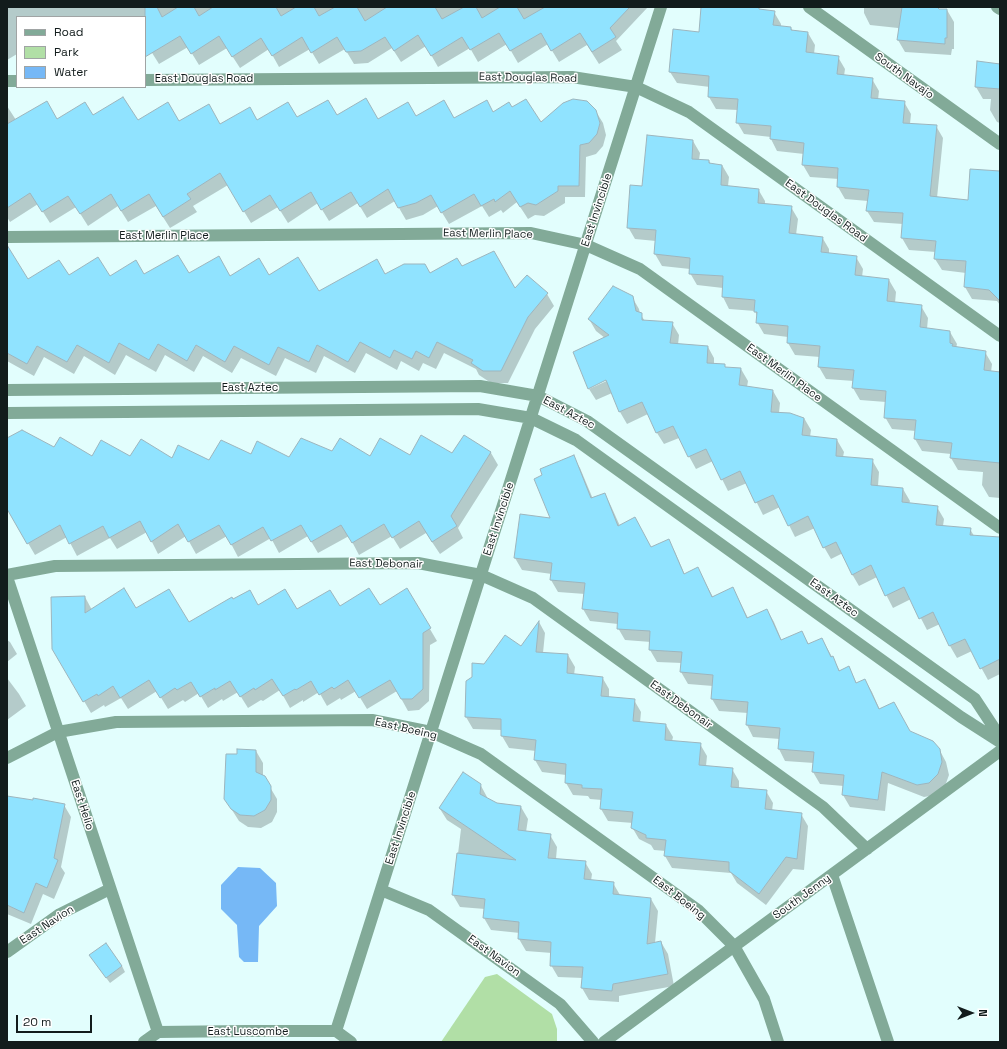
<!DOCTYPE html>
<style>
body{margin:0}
#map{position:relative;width:1007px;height:1049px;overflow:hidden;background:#e2fefd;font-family:"Space Grotesk",sans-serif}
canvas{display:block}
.frame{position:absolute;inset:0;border:8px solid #121c1c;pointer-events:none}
.legend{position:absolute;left:16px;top:16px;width:130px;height:72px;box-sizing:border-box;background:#fff;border:1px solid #a0a4a4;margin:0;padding:5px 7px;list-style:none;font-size:12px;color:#121c1c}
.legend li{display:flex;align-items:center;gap:8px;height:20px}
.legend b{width:20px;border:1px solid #a0a4a4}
.north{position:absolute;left:951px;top:993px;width:40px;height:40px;-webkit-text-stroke:3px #fff;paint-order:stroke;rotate:90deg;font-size:11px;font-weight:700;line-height:16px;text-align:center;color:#121c1c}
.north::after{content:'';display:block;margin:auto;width:14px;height:18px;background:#121c1c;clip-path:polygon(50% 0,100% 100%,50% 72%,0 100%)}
.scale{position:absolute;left:16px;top:1015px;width:76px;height:18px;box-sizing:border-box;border:2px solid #121c1c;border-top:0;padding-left:5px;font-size:12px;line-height:14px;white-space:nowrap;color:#121c1c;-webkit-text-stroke:3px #fff;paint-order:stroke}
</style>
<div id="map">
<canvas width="1007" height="1049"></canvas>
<div class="frame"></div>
<ul class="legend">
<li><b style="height:5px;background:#82aa98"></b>Road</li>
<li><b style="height:11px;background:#b1dfa6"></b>Park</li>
<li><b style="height:11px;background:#76b8f6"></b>Water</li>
</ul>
<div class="north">N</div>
<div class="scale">20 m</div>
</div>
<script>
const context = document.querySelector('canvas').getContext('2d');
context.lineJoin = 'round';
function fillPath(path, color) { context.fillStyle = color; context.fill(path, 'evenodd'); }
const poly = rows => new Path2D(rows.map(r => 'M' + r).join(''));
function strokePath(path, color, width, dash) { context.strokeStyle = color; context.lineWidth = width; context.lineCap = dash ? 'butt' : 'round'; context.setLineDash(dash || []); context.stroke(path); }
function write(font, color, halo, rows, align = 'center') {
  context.font = font + ' "Space Grotesk",sans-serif'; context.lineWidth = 3; context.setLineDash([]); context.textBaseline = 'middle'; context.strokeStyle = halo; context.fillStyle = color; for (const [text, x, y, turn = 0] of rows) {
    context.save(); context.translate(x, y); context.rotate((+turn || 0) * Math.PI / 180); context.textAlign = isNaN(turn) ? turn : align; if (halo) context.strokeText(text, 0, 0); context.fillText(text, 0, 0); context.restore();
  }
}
const green = poly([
 [497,974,552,1014,557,1029,557,1042,441,1042,485,977]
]);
const water = poly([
 [238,867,260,868,276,883,277,906,259,926,258,962,244,962,239,957,237,925,221,909,221,885]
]);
const shadow = poly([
 [7,7,648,7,616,41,622,50,599,64,587,45,559,62,548,44,518,63,507,44,478,62,470,48,438,67,426,46,401,62,392,48,368,63,354,64,345,49,319,64,310,49,279,67,269,49,240,68,227,48,199,65,188,47,159,64,149,48,145,51,145,17,17,17,17,54,7,60],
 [702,7,749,7,759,10,774,12,781,24,781,26,791,28,793,31,808,33,815,45,814,54,838,57,845,69,844,76,872,79,879,91,878,100,904,102,911,114,910,124,936,126,943,138,937,198,969,201,1000,172,1000,305,997,301,972,299,965,287,966,273,942,270,935,259,936,252,909,250,902,238,903,224,874,222,867,211,868,201,845,199,838,187,839,179,810,177,803,165,804,154,777,151,771,139,771,137,744,134,737,122,738,110,716,109,709,97,710,87,677,83,670,72,700,33],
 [864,7,936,7,938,10,947,10,954,22,954,49,952,49,951,55,905,52,898,40,900,31,898,28,870,25,864,13],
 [1000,65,1000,123,997,122,990,110,991,99,983,99,976,87],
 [7,106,16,120,57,121,93,117,137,122,178,122,220,125,297,118,337,117,378,120,416,118,454,120,511,109,540,124,595,110,603,123,606,135,603,146,596,154,586,157,585,197,565,197,565,203,544,216,535,215,528,219,517,202,503,213,501,210,489,217,482,206,449,224,438,206,423,215,406,220,395,201,367,218,358,203,329,221,318,203,288,223,278,207,251,223,228,185,193,206,197,212,170,228,156,206,128,222,118,206,88,226,76,207,50,223,38,204,10,222,7,217],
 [693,141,700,153,699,160,709,161,711,164,722,165,729,177,728,186,758,189,765,201,765,204,791,207,798,219,796,235,822,237,829,249,829,254,856,257,863,269,862,277,889,280,896,292,895,303,921,306,928,318,927,329,950,332,957,344,956,348,985,352,992,364,991,372,1000,373,1000,498,989,497,982,485,983,472,958,470,951,458,951,454,922,451,915,439,916,431,892,429,885,417,886,402,860,400,853,388,854,381,826,379,819,367,820,357,795,355,788,343,788,337,764,334,757,322,757,316,755,311,729,309,723,297,723,288,697,285,690,273,690,269,662,266,655,254,656,241,635,239,628,227,643,187],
 [462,267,515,290,547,294,554,306,535,329,508,383,491,383,479,375,476,369,444,353,436,369,423,363,419,371,401,361,397,370,366,353,355,373,324,356,316,373,285,358,276,376,241,358,232,373,203,356,194,372,165,355,156,372,126,355,115,375,84,356,74,374,44,357,34,376,7,361,7,268,28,281,68,277,109,277,188,275,230,277,269,277,319,292,385,276,430,274],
 [632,297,639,309,640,314,645,321,672,323,679,335,678,345,708,347,714,358,714,364,726,368,741,369,748,381,747,387,773,391,780,403,779,413,804,418,811,430,810,437,837,440,844,452,843,457,872,460,879,472,878,486,903,489,910,501,909,504,937,507,944,519,943,526,970,529,977,541,1000,553,1000,674,988,680,972,651,957,658,950,646,940,624,927,630,911,599,893,608,877,577,859,586,852,574,843,553,831,559,824,547,815,528,795,537,780,507,763,515,747,483,728,491,713,461,696,469,679,438,664,444,657,433,648,414,627,424,620,412,612,393,596,400,589,389,611,379,605,338,596,331,589,319],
 [464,436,491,453,498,465,458,528,463,538,440,554,426,533,400,549,392,536,359,555,349,536,318,553,308,536,279,553,271,538,238,557,227,536,196,554,186,536,158,554,147,532,117,549,110,538,77,556,67,537,35,555,7,507,7,439,55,448,93,457,131,457,209,461,251,455,290,458,333,452,370,457,410,457,452,454],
 [573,457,580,468,593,499,605,494,611,506,620,526,651,548,669,541,675,552,685,575,698,569,713,597,733,588,748,618,767,610,774,622,782,641,802,632,809,645,822,639,840,671,849,667,857,684,865,680,872,692,880,710,910,732,939,749,946,762,949,775,945,786,936,795,924,797,888,783,885,811,850,807,843,795,844,786,820,784,813,772,814,763,785,761,779,749,780,739,753,737,747,725,748,713,719,711,712,699,713,686,688,684,681,672,682,663,657,662,650,650,651,642,625,640,618,628,618,624,590,621,583,609,585,594,558,592,551,580,552,574,522,570,515,558,551,519],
 [407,590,437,641,430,645,429,701,419,710,408,711,397,691,367,709,356,691,341,700,340,698,327,706,319,692,303,702,303,700,290,708,280,690,263,701,261,700,248,708,238,692,223,701,222,699,208,708,199,693,185,702,183,700,168,709,157,691,128,709,121,698,105,707,104,705,91,713,53,648,85,597,92,610,136,609,188,624,233,600,258,606,297,610,339,607,379,606],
 [539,622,545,633,543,653,568,655,575,667,574,675,602,677,609,689,609,698,634,700,641,712,640,723,666,725,673,737,672,741,700,744,707,756,706,766,732,769,739,781,739,789,766,791,773,803,772,811,801,814,808,826,804,870,793,869,766,905,737,883,731,873,672,868,665,856,666,851,654,850,651,845,639,839,632,827,633,823,608,821,601,809,602,800,590,799,588,796,573,795,566,783,566,775,542,772,535,760,536,751,509,748,502,736,502,730,473,729,466,717,467,682,485,665,521,647],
 [7,640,10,642,17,654,7,662],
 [7,678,19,694,26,706,7,720],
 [256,751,263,763,263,776,264,777,277,799,277,812,272,822,261,828,248,827,239,821,225,799,238,756],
 [480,784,487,797,487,798,497,804,521,807,528,819,526,832,550,835,557,847,556,859,585,862,592,874,591,881,613,883,620,895,651,899,658,911,655,943,661,942,668,954,674,986,619,996,619,1002,589,1000,582,988,583,978,558,977,551,965,552,953,526,951,519,939,520,933,491,930,484,918,485,909,460,907,453,895,461,829,447,820,440,809],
 [7,797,64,805,71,817,61,867,65,873,54,899,43,894,31,924,7,914],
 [90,956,122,966,125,972,110,983]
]);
const building = poly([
 [145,7,157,7,162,17,178,7,194,7,199,16,213,7,276,7,281,16,296,7,314,7,319,16,335,7,357,7,365,21,387,7,435,7,442,19,464,7,476,7,482,18,500,7,517,7,524,19,545,7,630,7,610,28,616,37,592,52,580,33,551,51,541,33,510,51,499,33,470,50,462,37,431,56,418,35,394,51,385,37,361,51,346,52,337,37,311,53,302,37,272,56,261,38,232,57,219,36,191,54,180,36,145,57,145,7],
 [701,7,759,7,759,9,775,11,773,25,791,27,791,30,808,32,806,52,839,56,837,74,873,78,871,98,905,101,903,123,937,125,930,196,968,200,970,169,1000,171,1000,301,989,290,964,287,966,261,934,259,936,241,901,238,903,213,866,211,869,190,837,187,838,168,802,165,804,143,770,139,771,126,736,123,738,99,708,97,709,76,669,72,673,29,699,32,701,7],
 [902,7,937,7,939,9,947,9,947,38,945,38,945,44,897,40,902,7],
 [977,61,1000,64,1000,89,975,87,977,61],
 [123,97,138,120,168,102,179,121,209,104,220,124,250,107,257,120,288,102,297,117,328,100,337,115,366,98,378,119,408,102,416,116,444,100,454,118,487,100,493,112,509,102,512,107,526,99,541,122,563,103,573,99,587,101,596,110,600,123,597,134,589,143,580,145,579,186,558,186,558,191,536,205,528,203,520,207,510,191,495,202,494,199,481,206,474,194,441,213,431,195,416,203,398,208,388,189,360,207,351,192,321,210,311,192,280,211,270,195,243,212,220,173,187,194,191,199,163,217,149,194,121,211,111,194,80,214,68,196,42,212,30,193,7,208,7,124,47,101,57,119,85,102,93,115,123,97],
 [647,135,693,140,692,159,709,160,709,163,722,165,721,185,759,189,758,203,792,206,789,233,823,237,821,252,857,256,855,275,889,279,887,301,922,305,920,327,950,331,950,343,953,344,952,346,986,351,984,370,1000,372,1000,463,950,458,952,443,914,439,916,420,884,418,886,391,852,388,854,370,818,367,820,346,787,343,788,326,756,323,757,312,754,312,755,300,722,297,723,276,689,274,690,258,654,254,656,230,627,228,630,185,642,186,647,135],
 [7,245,28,279,59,260,69,275,98,257,110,276,136,260,144,274,178,255,189,273,219,256,230,276,259,258,269,275,298,257,319,291,377,259,385,274,404,264,425,264,430,273,457,258,462,266,494,251,515,288,527,275,548,293,528,317,501,371,483,371,471,363,473,360,437,342,429,358,416,351,412,359,394,350,390,358,360,342,348,362,317,345,309,362,278,347,269,365,234,346,225,362,196,345,187,361,158,344,149,360,119,343,109,363,77,345,67,362,37,346,27,364,7,353,7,245],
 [613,286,633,296,636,311,642,313,642,320,673,322,670,343,708,346,707,363,725,364,725,367,741,368,739,385,773,390,771,412,790,413,804,418,802,435,837,439,836,456,873,459,871,485,903,488,902,502,938,506,936,525,971,528,970,535,1000,537,1000,659,980,669,965,639,949,646,933,612,919,619,904,587,885,596,871,565,852,575,836,542,823,548,808,516,788,526,773,495,755,503,740,471,721,480,706,449,688,457,673,426,656,433,642,402,619,412,606,380,588,389,573,352,609,335,588,319,613,286],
 [22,430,54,447,60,437,92,456,101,440,130,456,141,439,172,458,178,445,209,460,221,440,251,454,257,441,289,457,301,438,332,451,340,438,370,456,380,438,410,455,421,435,452,453,464,435,491,452,451,516,457,526,432,542,419,521,392,538,384,524,352,543,341,525,311,542,301,525,271,541,263,527,231,545,219,525,188,542,178,524,151,542,140,521,109,538,103,526,69,544,60,525,27,544,7,509,7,438,22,430],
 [574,455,591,498,605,493,618,526,635,517,651,547,669,539,684,574,698,567,712,597,733,587,747,618,767,609,781,640,802,631,808,644,822,638,831,657,833,656,839,671,849,666,856,683,865,679,879,709,894,702,910,731,933,741,940,749,942,762,938,774,929,783,917,785,882,772,878,800,842,795,844,775,812,772,814,752,778,749,780,728,746,725,748,702,711,699,713,675,680,672,682,652,649,650,650,631,617,629,618,613,582,609,585,583,550,580,552,563,514,558,520,514,550,518,534,479,542,475,540,469,574,455],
 [124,588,136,608,169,589,189,622,232,597,233,599,250,590,258,605,285,589,297,609,330,590,340,606,369,588,380,605,407,588,431,628,423,633,423,689,412,699,401,699,390,680,359,698,348,680,334,689,332,687,319,695,311,681,296,690,295,689,283,696,272,679,255,690,254,688,240,697,230,681,215,690,215,688,200,697,191,682,177,690,175,688,160,698,149,680,120,698,113,686,98,696,97,694,83,702,52,649,51,597,85,596,85,613,124,588],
 [539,621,536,652,568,654,567,673,603,677,601,696,635,699,633,721,666,724,665,740,701,743,699,765,733,768,731,787,767,790,765,809,802,813,797,859,786,857,759,894,729,871,729,862,664,856,666,840,646,838,646,835,631,828,633,812,600,809,602,789,582,788,582,785,565,783,566,764,534,760,536,740,501,736,501,719,465,717,466,681,472,677,472,663,484,664,505,635,521,646,539,621],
 [237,749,256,750,256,772,265,776,271,786,271,800,265,810,254,816,240,815,231,809,224,799,226,754,237,754,237,749],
 [463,772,481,784,480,794,497,803,521,806,518,830,551,834,548,858,586,861,584,879,614,882,613,894,651,898,647,944,661,941,668,974,613,984,612,991,581,988,583,967,550,966,551,942,518,939,519,922,483,918,485,899,452,895,457,853,516,860,439,808,463,772],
 [7,796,33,800,33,798,65,804,54,858,58,860,47,888,36,883,24,913,7,905,7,796],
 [106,943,122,966,106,978,89,955,106,943]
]);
const minor = poly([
 [809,7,1000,144],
 [997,7,1000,9],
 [145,80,572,77,636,87,689,112,1000,336],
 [7,81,17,81],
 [7,237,531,233,586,245,640,269,1000,528],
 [7,390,480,386,538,396,587,421,975,699,1000,737],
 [7,413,478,409,531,418,576,440,961,717,1000,742],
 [7,575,55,566,418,563,481,575,533,598,823,807,867,849],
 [7,577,158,1032],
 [7,758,58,732,116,722,372,720,431,732,481,754,698,910,734,946,764,999,778,1042],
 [832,875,888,1042],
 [381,890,429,910,560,1004,593,1042],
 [7,952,60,914,110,889],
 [336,1031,661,7],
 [144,1042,158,1032,247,1031,336,1031,351,1042],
 [604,1042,1000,751]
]);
const streetNames = [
 ["South Navajo",904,76,36],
 ["East Douglas Road",528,78,1],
 ["East Douglas Road",204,79],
 ["East Invincible",597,210,-72],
 ["East Douglas Road",826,211,36],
 ["East Merlin Place",488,234,1],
 ["East Merlin Place",164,236],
 ["East Merlin Place",784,373,36],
 ["East Aztec",250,388],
 ["East Aztec",569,413,28],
 ["East Invincible",499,519,-72],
 ["East Debonair",386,564,1],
 ["East Aztec",834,598,36],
 ["East Debonair",681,705,36],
 ["East Boeing",406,729,13],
 ["East Helio",82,805,72],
 ["East Invincible",401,828,-72],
 ["South Jenny",802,897,-36],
 ["East Boeing",679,898,38],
 ["East Navion",47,925,-33],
 ["East Navion",494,956,36],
 ["East Luscombe",248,1032]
];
fillPath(green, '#b1dfa6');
fillPath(water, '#76b8f6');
fillPath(shadow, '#0003');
fillPath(building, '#90e3ff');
strokePath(building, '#9db5bd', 1);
strokePath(minor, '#82aa98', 12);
write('11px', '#121c1c', '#fff', streetNames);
</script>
